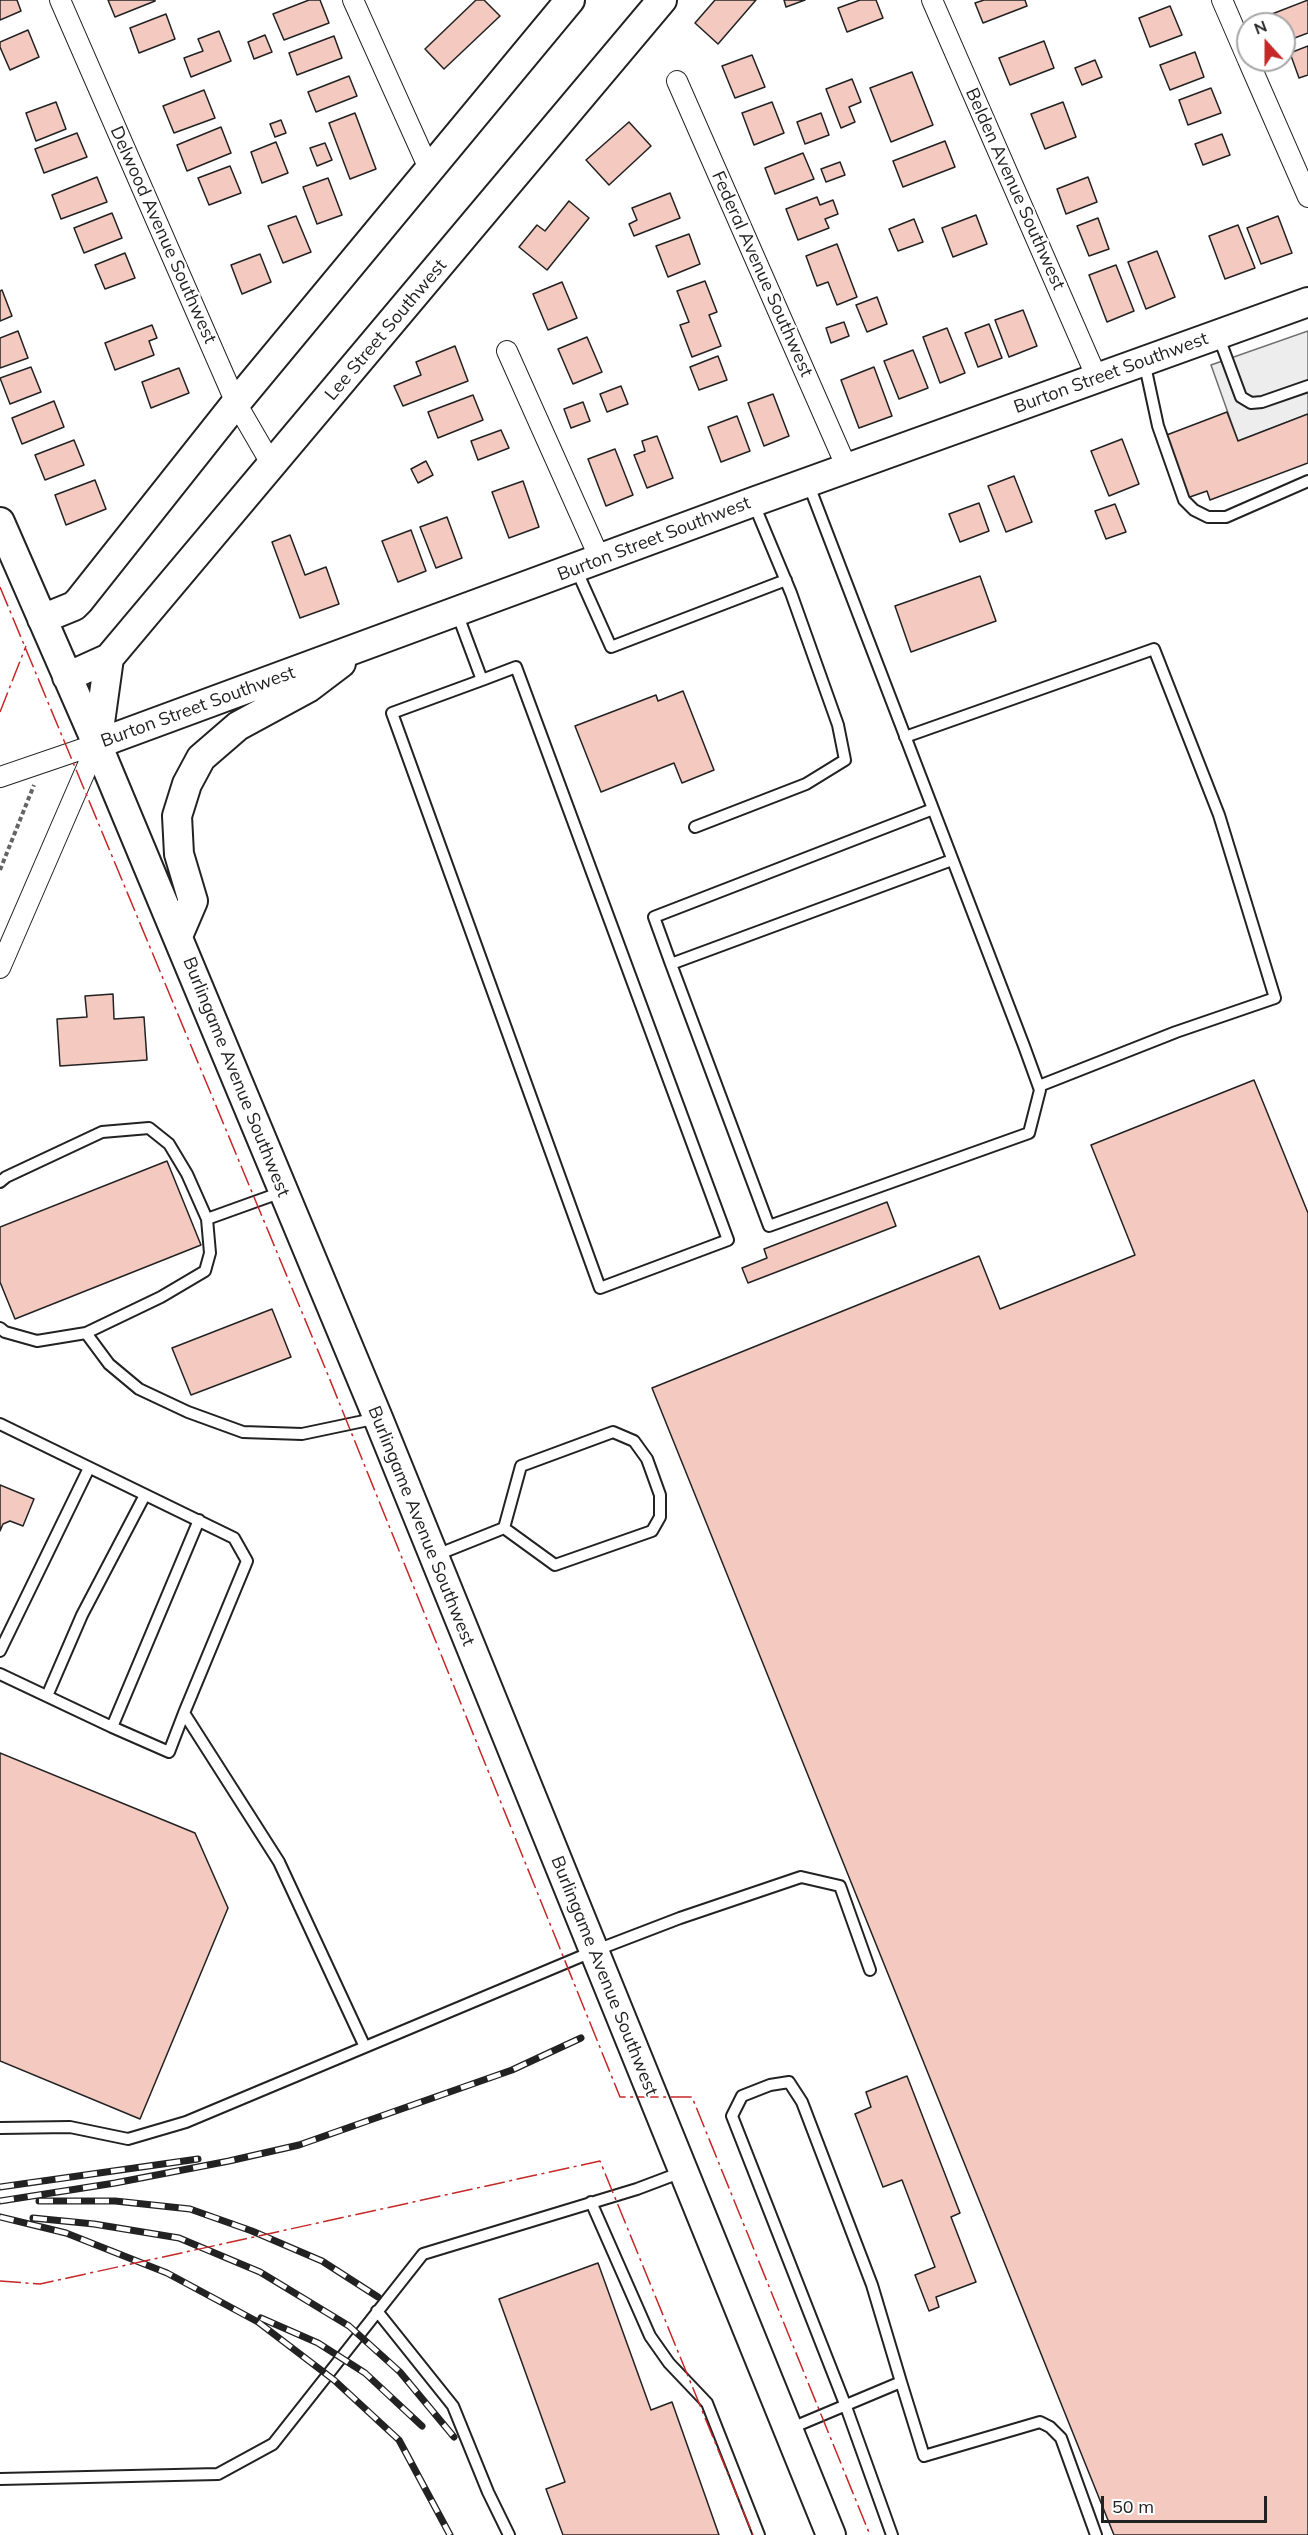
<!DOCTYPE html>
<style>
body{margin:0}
#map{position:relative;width:1308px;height:2535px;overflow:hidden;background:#fff;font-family:Mulish,sans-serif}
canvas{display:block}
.north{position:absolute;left:1236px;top:12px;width:60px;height:60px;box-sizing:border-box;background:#fff;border:2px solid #a7a7a7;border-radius:50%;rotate:339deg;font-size:16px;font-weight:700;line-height:24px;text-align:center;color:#222}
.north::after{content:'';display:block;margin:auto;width:21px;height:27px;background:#c62828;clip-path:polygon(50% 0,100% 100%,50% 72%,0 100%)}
.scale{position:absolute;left:1101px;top:2496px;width:166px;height:27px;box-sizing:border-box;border:3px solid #222;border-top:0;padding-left:8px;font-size:18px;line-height:21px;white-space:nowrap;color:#222;-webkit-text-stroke:4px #fff;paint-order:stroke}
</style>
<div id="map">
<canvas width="1308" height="2535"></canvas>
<div class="north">N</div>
<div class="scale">50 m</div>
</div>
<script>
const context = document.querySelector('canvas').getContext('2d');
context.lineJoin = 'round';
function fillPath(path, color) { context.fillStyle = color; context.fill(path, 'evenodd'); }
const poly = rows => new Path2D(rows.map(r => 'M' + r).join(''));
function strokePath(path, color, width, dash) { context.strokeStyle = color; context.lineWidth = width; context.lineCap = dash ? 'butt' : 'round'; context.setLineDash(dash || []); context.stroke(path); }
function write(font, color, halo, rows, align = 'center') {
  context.font = font + ' Mulish,sans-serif'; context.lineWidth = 4.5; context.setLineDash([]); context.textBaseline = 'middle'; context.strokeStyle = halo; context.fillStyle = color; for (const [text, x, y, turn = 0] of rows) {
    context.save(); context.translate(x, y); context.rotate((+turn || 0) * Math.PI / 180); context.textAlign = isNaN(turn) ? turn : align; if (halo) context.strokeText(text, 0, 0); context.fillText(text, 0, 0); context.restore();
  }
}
const parking = poly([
 [1308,331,1308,414,1238,441,1211,365,1308,331]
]);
const building = poly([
 [0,0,17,0,21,11,0,20,0,0],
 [108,0,155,0,155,1,115,17,108,0],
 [309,0,320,0,329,23,284,40,273,14,309,0],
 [476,0,484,0,500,16,444,69,425,49,476,0],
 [715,0,756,0,718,44,695,23,715,0],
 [784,0,805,0,786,7,784,0],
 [860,0,876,0,883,18,847,32,838,8,860,0],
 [984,0,1025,0,1027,6,983,23,975,3,984,0],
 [1308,0,1308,33,1284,42,1284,24,1276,24,1272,14,1308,0],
 [1170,6,1182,35,1150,47,1139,18,1170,6],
 [166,14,175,39,139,53,130,28,166,14],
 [28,30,39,57,10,70,0,47,0,42,28,30],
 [219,31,231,61,191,77,184,58,203,51,198,39,219,31],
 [265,35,272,52,254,59,248,42,265,35],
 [334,36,342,58,297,75,289,53,334,36],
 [1044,41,1054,68,1010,85,999,58,1044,41],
 [1308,46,1308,75,1299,78,1290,53,1308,46],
 [1195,52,1204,77,1170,90,1160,65,1195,52],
 [752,55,765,87,735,98,722,66,752,55],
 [1095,60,1102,77,1082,85,1075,68,1095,60],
 [912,72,933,125,891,142,870,88,912,72],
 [349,76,357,96,316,112,308,92,349,76],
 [852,79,861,102,849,107,855,122,841,128,826,89,852,79],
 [1211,88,1221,113,1188,125,1179,100,1211,88],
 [204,90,215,118,174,133,163,106,204,90],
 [56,102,66,129,36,141,26,113,56,102],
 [772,102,784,133,754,145,742,113,772,102],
 [1063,102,1076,137,1045,149,1031,114,1063,102],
 [355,113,376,169,350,179,329,123,355,113],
 [821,113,829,135,805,144,797,122,821,113],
 [281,120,286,133,275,137,270,124,281,120],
 [629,122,651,146,609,185,586,160,629,122],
 [221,127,231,153,187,171,177,145,221,127],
 [77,133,87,157,44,173,35,149,77,133],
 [1222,134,1230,155,1203,165,1195,144,1222,134],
 [945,141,955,167,903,187,893,161,945,141],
 [276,142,288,173,262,183,251,152,276,142],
 [325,143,332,160,317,166,310,148,325,143],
 [803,153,814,179,775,194,765,168,803,153],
 [840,162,845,175,826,182,821,169,840,162],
 [230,166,241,193,209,205,198,178,230,166],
 [97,177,107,202,61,219,52,195,97,177],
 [1088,177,1097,202,1066,214,1057,189,1088,177],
 [328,178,342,215,317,224,303,187,328,178],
 [670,193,680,218,634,236,629,224,637,220,632,208,670,193],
 [817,197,820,205,833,200,838,214,825,219,829,228,798,240,786,209,817,197],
 [569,201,589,218,547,270,519,247,537,225,545,231,569,201],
 [112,213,122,238,84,253,74,228,112,213],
 [976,215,987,244,953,257,942,228,976,215],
 [296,216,311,252,283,263,268,226,296,216],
 [1278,216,1292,253,1261,264,1247,228,1278,216],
 [1098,218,1109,249,1089,256,1077,226,1098,218],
 [914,219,923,242,898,251,889,229,914,219],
 [1238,225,1255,268,1225,279,1209,236,1238,225],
 [689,234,700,264,668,277,656,246,689,234],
 [837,244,857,297,837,305,828,282,817,286,806,256,837,244],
 [1157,251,1175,297,1146,309,1128,262,1157,251],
 [125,253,135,278,105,289,95,265,125,253],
 [260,254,271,282,242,294,231,265,260,254],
 [1116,265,1134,311,1107,322,1089,275,1116,265],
 [705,281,717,312,709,315,721,346,692,357,680,325,689,322,677,291,705,281],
 [562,282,577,318,548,330,533,294,562,282],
 [2,290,12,316,0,321,0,291,2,290],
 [877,297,887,324,867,332,856,305,877,297],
 [1023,310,1037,346,1009,357,995,320,1023,310],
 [844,322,849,336,831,343,826,328,844,322],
 [989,324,1002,358,978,367,965,333,989,324],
 [152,325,157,338,149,341,154,355,115,370,105,343,152,325],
 [947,328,965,373,940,383,923,337,947,328],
 [18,331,28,358,0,368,0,338,18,331],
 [587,337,602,372,573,384,558,349,587,337],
 [455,346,468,381,403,406,394,386,421,375,416,362,455,346],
 [913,350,928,388,899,399,884,361,913,350],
 [718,356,727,380,699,390,690,367,718,356],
 [31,367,41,392,10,404,0,378,31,367],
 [874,367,892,416,859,428,841,380,874,367],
 [179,368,189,393,151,408,142,382,179,368],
 [621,386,628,404,607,412,600,394,621,386],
 [773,394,789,436,764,446,748,403,773,394],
 [473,395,483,420,438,438,428,412,473,395],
 [54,401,64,427,22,444,12,418,54,401],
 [583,402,590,421,571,428,564,409,583,402],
 [1227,412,1238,441,1308,414,1308,463,1210,500,1207,491,1187,498,1164,436,1227,412],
 [737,416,750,451,721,462,708,427,737,416],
 [501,430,509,448,478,460,471,441,501,430],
 [657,436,673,478,647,488,634,455,645,451,642,441,657,436],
 [1122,439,1139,484,1109,496,1091,451,1122,439],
 [74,440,84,465,45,480,35,455,74,440],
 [615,449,633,495,606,506,588,459,615,449],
 [426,461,433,475,418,483,411,469,426,461],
 [1014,476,1032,522,1006,532,988,486,1014,476],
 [95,480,106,509,66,525,55,495,95,480],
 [523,481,539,527,509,538,492,492,523,481],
 [979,503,989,531,960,542,949,514,979,503],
 [1115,504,1126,532,1106,539,1095,511,1115,504],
 [447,517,462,558,436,568,420,527,447,517],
 [411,530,426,571,398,582,382,541,411,530],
 [290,535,305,575,326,567,339,604,300,618,272,542,290,535],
 [980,576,996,621,911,652,895,606,980,576],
 [683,691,714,770,682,783,674,763,601,792,575,726,656,695,658,701,683,691],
 [113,994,114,1019,144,1017,147,1060,60,1066,57,1019,87,1017,85,996,113,994],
 [1254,1080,1308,1213,1308,2535,1114,2535,652,1388,979,1256,1000,1309,1135,1255,1091,1145,1254,1080],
 [167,1161,201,1245,15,1319,0,1282,0,1227,167,1161],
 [887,1202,896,1226,748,1283,742,1268,767,1258,764,1249,887,1202],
 [272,1309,291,1357,191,1395,172,1348,272,1309],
 [0,1485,34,1499,23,1526,10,1521,3,1524,0,1531,0,1485],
 [0,1753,195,1833,228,1908,140,2119,0,2061,0,1753],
 [907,2076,960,2213,951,2217,976,2282,936,2297,939,2307,929,2311,915,2275,935,2267,902,2180,883,2187,855,2114,871,2107,866,2092,907,2076],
 [598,2263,651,2410,672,2402,719,2535,563,2535,546,2489,565,2482,499,2299,598,2263]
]);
const path = poly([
 [0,870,34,785]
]);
const lane = poly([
 [1218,335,1241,397,1251,403,1262,402,1308,386],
 [1144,361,1158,426,1184,500,1194,510,1208,517,1226,517,1308,481],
 [808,483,1024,1046,1040,1090,1029,1133,769,1226,671,964,952,860],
 [576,569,611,647,786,580],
 [457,613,482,680,516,667,728,1240,600,1288,392,713,482,680],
 [905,737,1154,649,1219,815,1275,998,1176,1032,1039,1086],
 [695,827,806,784,845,760,838,725,791,593,753,502],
 [671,964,654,917,933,809],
 [0,1182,6,1177,102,1132,149,1128,169,1144,187,1174,207,1219,282,1192],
 [0,1328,5,1332,37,1341,86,1333,161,1297,205,1271,210,1253,207,1219],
 [86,1333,109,1364,139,1389,188,1412,243,1432,302,1434,378,1418],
 [0,1424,234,1538,247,1561,184,1713,279,1862,365,2047,186,2122,128,2139,70,2127,0,2128],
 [434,1556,504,1528,555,1565,652,1531,660,1517,660,1495,647,1459,634,1441,613,1432,521,1466,504,1528],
 [0,1651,89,1468],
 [0,1674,112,1727,199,1520],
 [47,1696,82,1615,145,1495],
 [112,1727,169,1752,184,1713],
 [365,2047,594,1951,680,1918,801,1877,840,1886,870,1970],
 [591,2202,650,2336,669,2363,707,2403,759,2535],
 [377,2311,453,2406,488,2492,509,2535],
 [789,2429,901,2382,924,2456,1040,2422,1050,2427,1061,2438,1096,2535],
 [0,2479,218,2474,273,2444,423,2254,637,2189,682,2172],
 [892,2535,845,2404,732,2116,742,2096,770,2085,789,2082,802,2102,872,2285,901,2382]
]);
const street = poly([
 [60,0,236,403,272,465],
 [353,0,430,171],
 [932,0,1097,378],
 [1222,0,1248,60],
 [1248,60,1308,197],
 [677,81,847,468],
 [507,351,600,559],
 [0,777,97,744],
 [0,968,97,744]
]);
const secondary = poly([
 [0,522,97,744,378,1418,831,2535],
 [42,619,74,606,79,601,236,403,570,0],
 [67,677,109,658,662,0],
 [97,744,753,502,1308,302],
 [97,744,109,658],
 [178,936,193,901,179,854,177,816,187,784,201,758,238,726,308,688,341,663]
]);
const rail = poly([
 [0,2187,198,2159],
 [0,2201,115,2183,229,2161,299,2145,512,2070,581,2038],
 [39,2201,115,2201,190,2209,252,2231,322,2261,378,2297],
 [0,2217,66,2233,167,2273,258,2322,334,2380,399,2440,450,2535],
 [33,2218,94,2224,179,2238,260,2272,349,2326,400,2372,454,2437],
 [261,2318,318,2343,365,2373,422,2426]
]);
const power = poly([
 [0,587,326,1370,620,2097,692,2097,870,2535],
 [0,712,26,646],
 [0,2281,40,2284,600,2161,753,2535]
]);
const streetNames = [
 ["Belden Avenue Southwest",1015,189,66],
 ["Delwood Avenue Southwest",163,235,66],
 ["Federal Avenue Southwest",762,274,66],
 ["Lee Street Southwest",386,330,-50],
 ["Burton Street Southwest",1111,373,-20],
 ["Burton Street Southwest",654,539,-21],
 ["Burton Street Southwest",198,707,-20],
 ["Burlingame Avenue Southwest",236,1077,68],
 ["Burlingame Avenue Southwest",421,1526,68],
 ["Burlingame Avenue Southwest",604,1976,68]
];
fillPath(parking, '#ededed');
strokePath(parking, '#6f6f6f', 1.5);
fillPath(building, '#f3c9c0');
strokePath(building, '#222', 1.5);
strokePath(lane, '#222', 14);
strokePath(street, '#222', 22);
strokePath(secondary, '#222', 32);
strokePath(path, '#646464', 4, [4.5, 3]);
strokePath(lane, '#fff', 10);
strokePath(street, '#fff', 20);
strokePath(secondary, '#fff', 28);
strokePath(rail, '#222', 7);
strokePath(rail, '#fff', 4.5, [14]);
strokePath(power, '#c62828', 1.5, [21, 4.5, 3, 4.5]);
write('18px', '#222', '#fff', streetNames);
</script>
